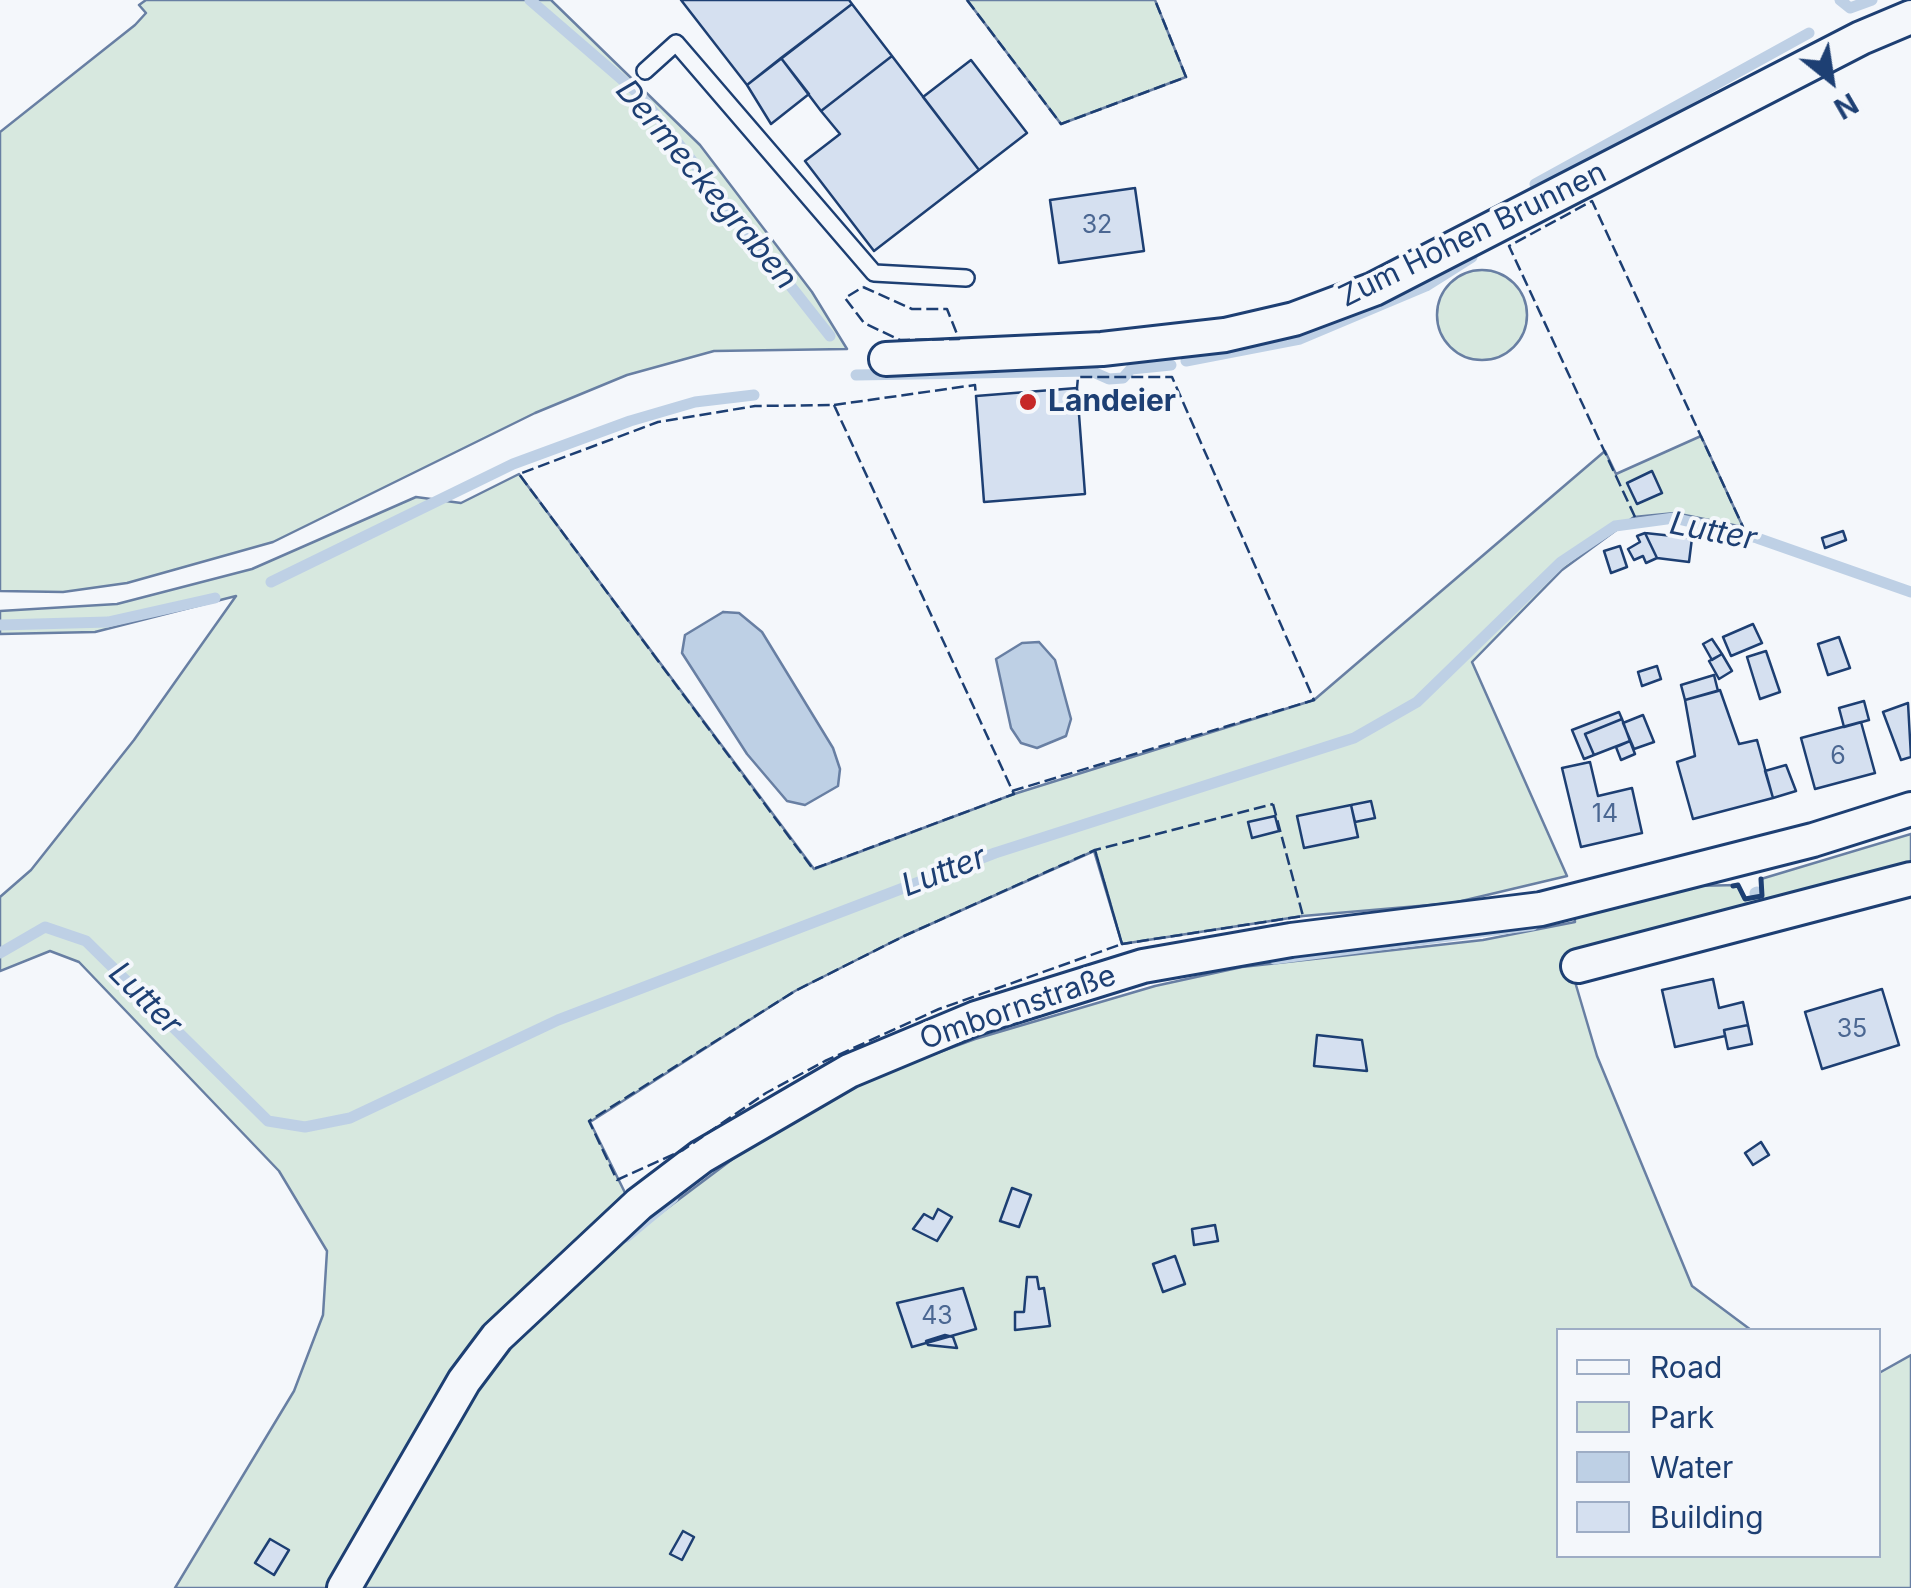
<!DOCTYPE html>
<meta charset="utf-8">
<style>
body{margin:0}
#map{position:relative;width:1911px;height:1588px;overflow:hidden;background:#f4f7fb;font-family:Inter,sans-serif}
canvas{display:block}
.legend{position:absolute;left:1556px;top:1328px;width:325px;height:230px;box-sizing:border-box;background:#f4f7fb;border:2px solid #9eadc5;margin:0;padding:12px 18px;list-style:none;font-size:30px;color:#1d3f73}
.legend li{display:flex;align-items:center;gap:20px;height:50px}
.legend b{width:50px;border:2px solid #9eadc5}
.north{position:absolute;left:1781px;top:30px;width:100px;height:100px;-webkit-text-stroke:8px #f4f7fb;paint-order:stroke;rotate:150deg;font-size:28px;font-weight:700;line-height:40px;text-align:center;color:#1d3f73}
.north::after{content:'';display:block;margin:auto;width:35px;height:45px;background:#1d3f73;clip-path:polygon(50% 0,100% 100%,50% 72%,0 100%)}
</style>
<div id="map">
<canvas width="1911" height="1588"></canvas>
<ul class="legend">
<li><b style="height:12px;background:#f4f7fb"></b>Road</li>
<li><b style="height:28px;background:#d7e8df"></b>Park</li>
<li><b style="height:28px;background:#bed0e5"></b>Water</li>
<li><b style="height:28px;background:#d5e0f0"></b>Building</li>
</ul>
<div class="north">N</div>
</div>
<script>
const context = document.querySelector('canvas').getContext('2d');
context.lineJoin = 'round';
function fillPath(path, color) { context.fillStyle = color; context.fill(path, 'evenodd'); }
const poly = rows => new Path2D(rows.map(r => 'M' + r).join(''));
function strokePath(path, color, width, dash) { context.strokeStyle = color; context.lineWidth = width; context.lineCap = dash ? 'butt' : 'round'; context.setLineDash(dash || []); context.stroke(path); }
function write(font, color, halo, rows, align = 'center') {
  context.font = font + ' Inter,sans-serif'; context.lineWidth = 8; context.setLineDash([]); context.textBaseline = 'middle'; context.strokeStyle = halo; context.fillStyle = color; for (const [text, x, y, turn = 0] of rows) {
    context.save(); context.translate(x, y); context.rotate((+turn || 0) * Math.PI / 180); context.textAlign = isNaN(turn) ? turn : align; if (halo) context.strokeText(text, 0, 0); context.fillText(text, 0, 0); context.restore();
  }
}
const green = poly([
 [146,0,551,0,700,145,812,292,847,349,714,351,627,375,535,413,273,542,127,583,63,592,0,591,0,132,135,25,146,13,139,5,146,0],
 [967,0,1155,0,1186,77,1061,124,967,0],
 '1437 315a45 45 0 1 1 90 0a45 45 0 1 1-90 0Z',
 [1701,436,1743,527,1675,513,1634,517,1562,570,1472,662,1567,876,1453,903,1303,916,1122,944,1094,851,904,936,795,991,590,1122,642,1227,750,1146,815,1109,882,1073,975,1039,1155,986,1242,967,1483,940,1575,922,1574,913,1692,886,1738,885,1746,899,1761,896,1761,879,1911,834,1911,867,1573,975,1597,1056,1692,1286,1751,1330,1558,1330,1558,1556,1878,1556,1879,1373,1911,1355,1911,1588,354,1588,348,1551,326,1588,175,1588,294,1391,323,1315,327,1251,279,1171,79,962,50,951,0,971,0,897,31,870,134,740,236,596,95,632,0,634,0,611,117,604,252,569,416,497,461,503,519,474,814,869,1014,794,1314,700,1605,451,1616,474,1701,436]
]);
const water = poly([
 [723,612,739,613,762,632,833,748,840,769,838,786,805,805,787,801,747,754,682,653,685,635,723,612],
 [1039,642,1055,660,1071,719,1066,736,1037,748,1021,743,1011,728,996,659,1022,643,1039,642]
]);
const stream = poly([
 [530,0,640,95,830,336],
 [1840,0,1850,8,1872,0],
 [1535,184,1809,33],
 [1186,361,1300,339,1426,286,1472,257],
 [856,375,1091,371,1109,379,1123,378,1131,369,1171,365],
 [271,582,513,464,630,421,695,402,754,395],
 [0,625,108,622,215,598],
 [1755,893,1757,892],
 [0,953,45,927,86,941,268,1121,305,1127,350,1118,558,1020,995,853,1354,738,1417,702,1561,562,1615,526,1674,518,1757,538,1911,592],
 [1274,959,1533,925],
 [626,1237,673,1198]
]);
const building = poly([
 [681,0,849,0,852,4,747,85,681,0],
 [852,4,892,56,821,111,781,58,852,4],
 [892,56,979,170,874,251,805,161,840,134,821,111,892,56],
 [781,58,809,94,771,124,747,85,781,58],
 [971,60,1027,133,979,170,923,97,971,60],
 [1135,188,1144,251,1059,263,1050,200,1135,188],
 [1077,388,1085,494,984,502,976,396,1077,388],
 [1652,471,1662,493,1637,504,1627,483,1652,471],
 [1843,531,1846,540,1825,548,1822,538,1843,531],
 [1645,533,1692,538,1689,562,1657,558,1645,533],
 [1645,533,1657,558,1646,563,1643,556,1634,560,1628,549,1640,542,1637,536,1645,533],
 [1620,546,1627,567,1611,573,1604,551,1620,546],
 [1753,624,1762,643,1731,656,1723,637,1753,624],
 [1839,637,1850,668,1828,675,1818,644,1839,637],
 [1712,639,1722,654,1712,660,1703,644,1712,639],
 [1766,651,1780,692,1760,699,1747,657,1766,651],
 [1722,654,1732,671,1719,679,1709,661,1722,654],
 [1657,666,1661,679,1642,686,1638,672,1657,666],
 [1714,675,1718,691,1685,700,1681,685,1714,675],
 [1720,690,1739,744,1757,740,1773,798,1693,819,1677,762,1695,756,1685,700,1720,690],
 [1864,701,1869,720,1844,727,1839,708,1864,701],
 [1908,703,1911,757,1901,760,1883,712,1908,703],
 [1619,712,1622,719,1585,734,1594,755,1584,759,1572,730,1619,712],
 [1643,715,1654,742,1634,749,1623,723,1643,715],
 [1622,719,1630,741,1594,755,1585,734,1622,719],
 [1861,722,1875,773,1815,789,1801,738,1861,722],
 [1630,741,1635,754,1621,760,1616,747,1630,741],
 [1590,762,1598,796,1632,788,1642,833,1581,847,1562,768,1590,762],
 [1786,765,1796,791,1773,798,1765,771,1786,765],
 [1371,801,1375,818,1355,822,1351,805,1371,801],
 [1351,805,1358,837,1304,848,1297,816,1351,805],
 [1275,816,1279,831,1252,838,1248,822,1275,816],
 [1713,979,1719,1008,1743,1002,1748,1025,1724,1030,1725,1036,1675,1047,1662,990,1713,979],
 [1882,989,1899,1045,1822,1069,1805,1012,1882,989],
 [1748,1025,1752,1044,1728,1049,1724,1030,1748,1025],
 [1317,1035,1362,1040,1367,1071,1314,1066,1317,1035],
 [1761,1142,1769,1155,1753,1165,1745,1153,1761,1142],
 [1012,1188,1031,1195,1019,1227,1000,1221,1012,1188],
 [938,1209,952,1217,937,1241,913,1229,924,1214,933,1219,938,1209],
 [1215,1225,1218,1241,1194,1245,1192,1229,1215,1225],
 [1175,1256,1185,1284,1163,1292,1153,1264,1175,1256],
 [1027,1277,1037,1277,1039,1289,1044,1288,1050,1326,1015,1330,1015,1312,1024,1312,1027,1277],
 [963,1288,976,1329,912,1347,897,1303,963,1288],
 [945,1335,953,1337,957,1348,928,1345,926,1341,945,1335],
 [683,1531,694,1537,682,1560,670,1554,683,1531],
 [270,1539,289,1550,274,1575,255,1563,270,1539]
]);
const lane = poly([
 [645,71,676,43,874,273,966,278]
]);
const street = poly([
 [886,359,1102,349,1225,335,1294,319,1374,289,1861,38,1911,17],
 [1578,966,1911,879],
 [344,1588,464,1381,497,1337,639,1204,701,1157,849,1071,976,1018,1143,966,1291,940,1541,909,1813,840,1911,809]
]);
const fence = poly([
 [967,0,1061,124,1186,77,1155,0],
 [863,287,912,309,947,309,959,339,900,340,864,323,845,298,863,287],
 [834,405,1014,794,813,869,519,474,658,422,755,406,834,405],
 [834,405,975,385,976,396],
 [1635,517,1509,246,1592,201,1743,527],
 [1012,791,1314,700,1172,377,1078,377,1077,388],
 [1273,804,1303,916,1122,944,1095,850,1273,804],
 [1095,850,1122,944,939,1009,825,1061,766,1093,683,1150,617,1180,589,1121,795,991,904,936,1095,850]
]);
const wall = poly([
 [1733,886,1738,885,1745,899,1762,896,1761,879]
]);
const markers = [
 [1028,402,10,"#c62828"]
];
const numberNames = [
 ["32",1097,225],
 ["6",1838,756],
 ["14",1605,814],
 ["35",1852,1029],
 ["43",937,1316]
];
const streetNames = [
 ["Zum Hohen Brunnen",1473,235,-26],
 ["Ombornstraße",1018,1008,-19]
];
const poiNames = [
 ["Landeier",1048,402]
];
const waterNames = [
 ["Dermeckegraben",706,185,50],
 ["Lutter",1713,532,11],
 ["Lutter",944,872,-21],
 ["Lutter",145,999,45]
];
fillPath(green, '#d7e8df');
strokePath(green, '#687fa3', 2.5);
fillPath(water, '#bed0e5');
strokePath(water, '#687fa3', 2.5);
strokePath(stream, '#bed0e5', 11);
fillPath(building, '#d5e0f0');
strokePath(building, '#1d3f73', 2.5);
strokePath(lane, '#1d3f73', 20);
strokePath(street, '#1d3f73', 38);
strokePath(lane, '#f4f7fb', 15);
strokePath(street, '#f4f7fb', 32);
strokePath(fence, '#1d3f73', 2.5, [12, 5]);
strokePath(wall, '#1d3f73', 5);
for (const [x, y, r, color] of markers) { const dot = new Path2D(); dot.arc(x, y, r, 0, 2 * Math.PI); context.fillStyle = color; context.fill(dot); strokePath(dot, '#f4f7fb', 4); }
write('25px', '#4b6792', null, numberNames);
write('30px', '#1d3f73', '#f4f7fb', streetNames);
write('bold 30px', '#1d3f73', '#f4f7fb', poiNames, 'left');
write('italic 32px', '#1d3f73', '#f4f7fb', waterNames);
</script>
